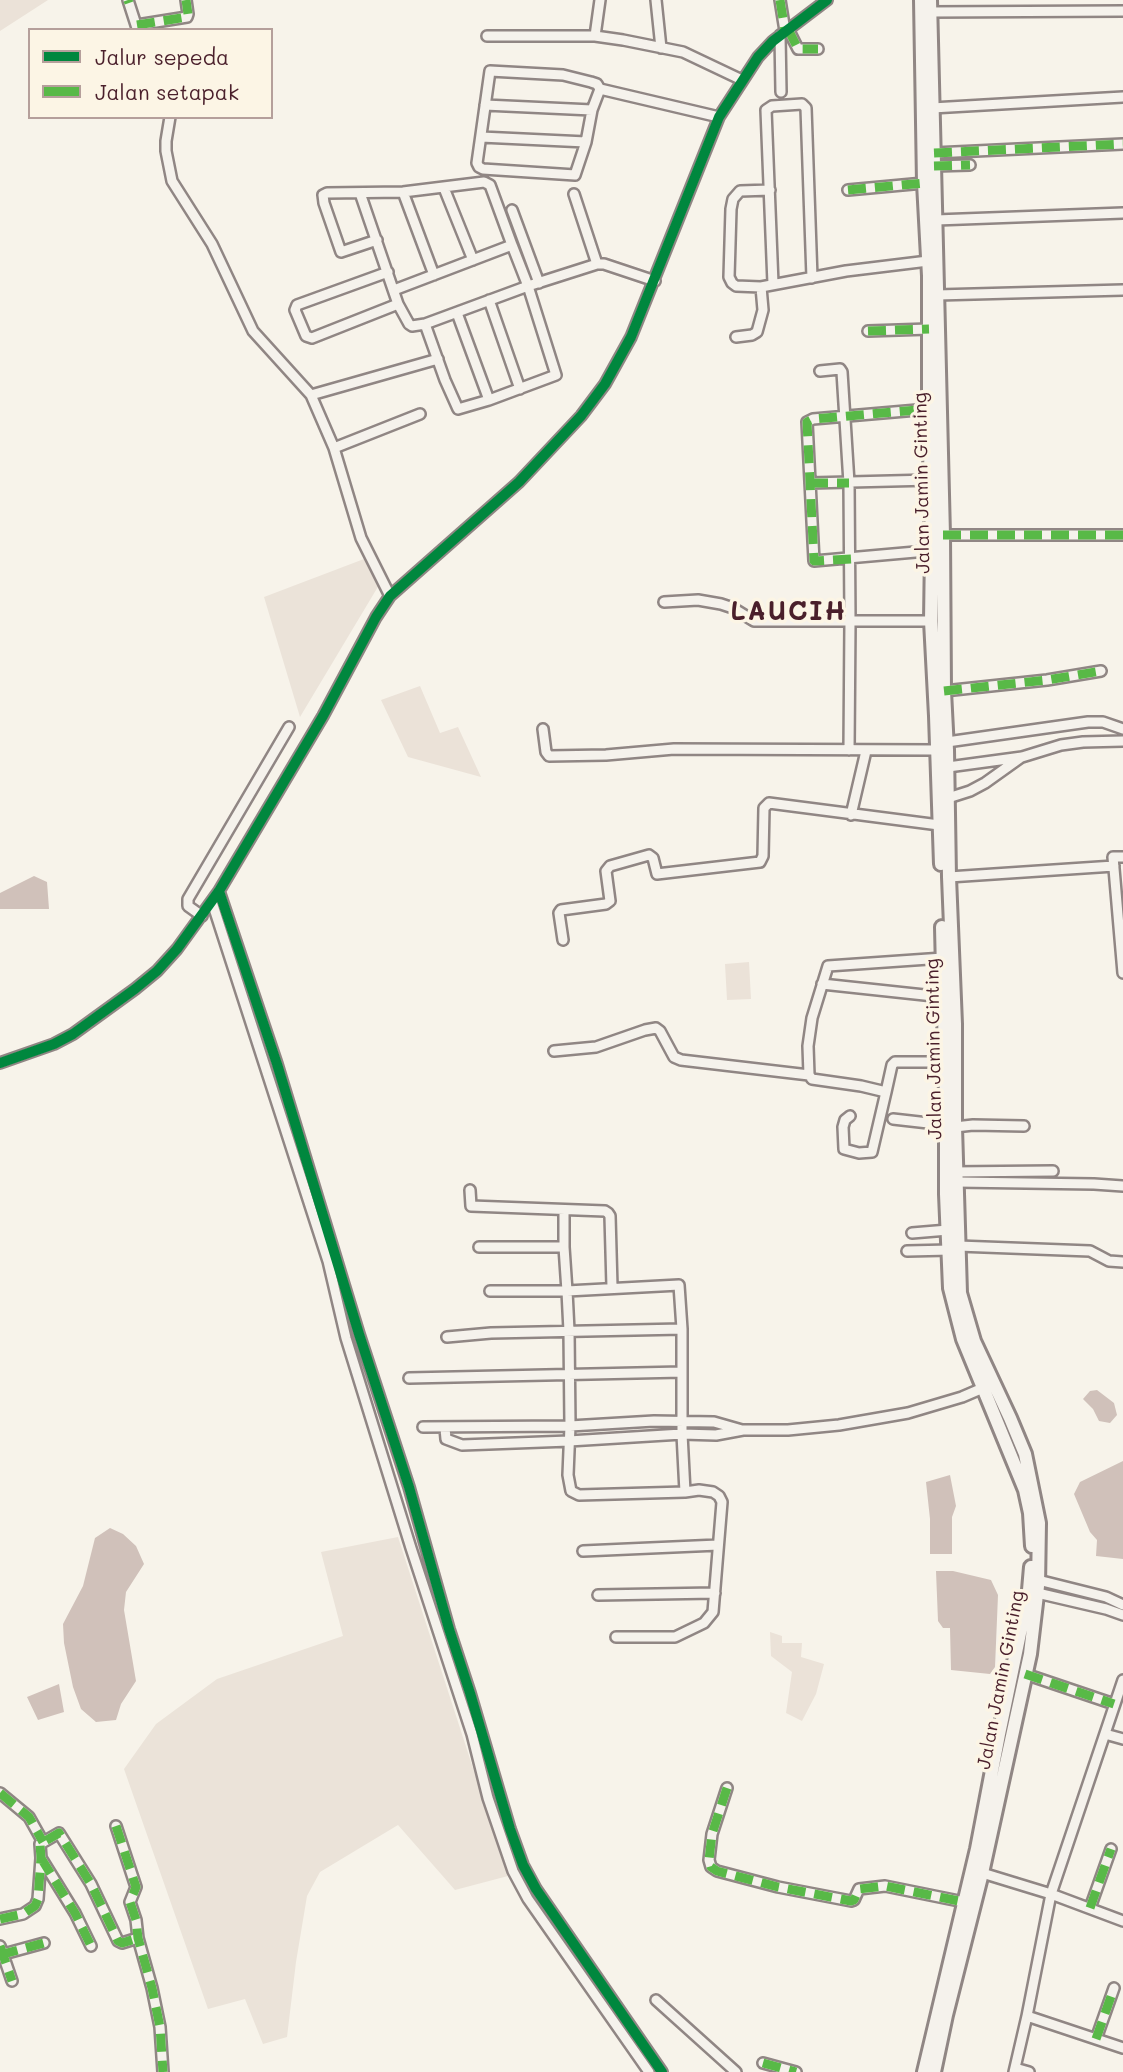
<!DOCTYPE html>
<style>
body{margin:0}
#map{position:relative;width:1123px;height:2072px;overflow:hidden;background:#f7f3ea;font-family:Mali,sans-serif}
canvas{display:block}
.legend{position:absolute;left:28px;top:28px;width:245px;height:91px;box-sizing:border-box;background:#fcf5e5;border:2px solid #b59f9b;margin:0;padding:9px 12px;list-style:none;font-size:21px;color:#4a1f2b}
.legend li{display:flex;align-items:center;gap:14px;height:35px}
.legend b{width:35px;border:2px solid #b59f9b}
</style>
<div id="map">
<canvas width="1123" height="2072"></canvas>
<ul class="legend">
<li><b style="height:9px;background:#00873e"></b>Jalur sepeda</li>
<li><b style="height:9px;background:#58b947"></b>Jalan setapak</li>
</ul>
</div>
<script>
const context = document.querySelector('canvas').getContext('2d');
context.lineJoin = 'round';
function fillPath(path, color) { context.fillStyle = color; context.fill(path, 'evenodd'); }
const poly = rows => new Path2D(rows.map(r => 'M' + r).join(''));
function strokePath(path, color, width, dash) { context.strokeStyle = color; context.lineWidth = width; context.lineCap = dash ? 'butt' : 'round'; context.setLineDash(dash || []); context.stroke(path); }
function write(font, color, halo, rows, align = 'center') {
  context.font = font + ' Mali,sans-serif'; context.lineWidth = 7; context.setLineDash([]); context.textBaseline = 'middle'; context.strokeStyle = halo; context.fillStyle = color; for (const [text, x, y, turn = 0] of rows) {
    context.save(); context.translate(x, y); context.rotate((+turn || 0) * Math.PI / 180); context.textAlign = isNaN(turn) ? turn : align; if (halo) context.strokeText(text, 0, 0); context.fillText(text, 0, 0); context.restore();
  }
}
const built = poly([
 [364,559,379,585,300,717,264,597],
 [398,1537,508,1876,455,1890,398,1825,320,1872,307,1896,296,1962,287,2037,263,2044,245,1999,208,2009,124,1769,156,1724,217,1679,343,1636,321,1552]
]);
const green = poly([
 [0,0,48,0,0,31],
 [420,686,440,733,458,727,481,777,408,757,381,700],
 [749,962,751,999,727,1000,725,964],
 [770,1632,782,1636,782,1643,802,1643,801,1657,824,1664,816,1694,802,1721,786,1713,792,1672,771,1656]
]);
const water = poly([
 [34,876,47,882,49,909,0,909,0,893],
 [1097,1390,1114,1403,1117,1415,1110,1423,1099,1421,1093,1409,1083,1399,1090,1391],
 [1123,1461,1123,1559,1096,1556,1097,1540,1090,1532,1074,1494,1080,1482],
 [950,1475,956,1506,952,1517,952,1554,930,1554,930,1519,926,1482],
 [110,1528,123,1534,136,1546,144,1564,126,1592,124,1610,136,1681,121,1704,116,1720,96,1722,81,1709,73,1687,64,1643,63,1624,83,1586,95,1538],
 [936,1571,953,1571,991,1580,998,1595,995,1667,990,1674,951,1670,950,1628,943,1628,938,1621],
 [59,1684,64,1712,38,1720,27,1697]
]);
const minor = poly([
 [128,0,137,28],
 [656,0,661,48],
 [780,0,785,31],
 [930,12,1123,11],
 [137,25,187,17,188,14,186,0],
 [788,29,798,49,818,49],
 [780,35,781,92],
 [487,36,595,36,623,40,683,52,742,80],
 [595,36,600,0],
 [600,89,597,84,591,82,563,75,490,71,477,163,479,167,483,169,575,175,586,142,592,110,600,89,719,117],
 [485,105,592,110],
 [932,108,1123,97],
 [170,117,166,141,166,151,172,181,212,244,253,331,311,395,334,448,361,538,390,596],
 [481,137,586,142],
 [934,153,1123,144],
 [934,166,970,165],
 [444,188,473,260],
 [770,190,740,191,733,199,731,209,729,277,732,283,736,286,761,287,846,271,928,261],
 [848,190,924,183],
 [403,192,434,275],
 [360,193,398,304,409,324,412,326,425,324,528,286,597,264,604,264,655,281],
 [574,194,597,264],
 [512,210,539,283],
 [936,220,1123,213],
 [377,240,341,252,324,203,323,195,327,193,403,192,484,182,490,185,512,245],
 [388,272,297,305,295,310,306,336,312,338,398,304],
 [773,284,766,110,772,106,802,104,806,108,812,278],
 [394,290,512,245,528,286,556,375,489,400],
 [937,295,1123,290],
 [489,300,520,389],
 [425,324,445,380,458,409,489,400,457,313],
 [868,331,929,329],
 [736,337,752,335,757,332,763,310,761,287],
 [311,395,438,359],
 [929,409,813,419,807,422,814,561,938,550],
 [334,448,420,414],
 [810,483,931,480],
 [943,535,1123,535],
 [664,602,698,600,721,604,733,608,754,621,850,621,849,483,842,372,840,369,820,371],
 [944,691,1047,680,1101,671],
 [543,729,546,752,549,756,606,755,674,749,936,750],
 [947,742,1088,722,1103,722,1123,729],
 [849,750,850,621,931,621],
 [948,767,1022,757,1061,745,1083,742,1123,741],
 [948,798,970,791,985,783,1020,758],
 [851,815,866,751],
 [1123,857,1113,857,1123,973],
 [949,877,1114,866],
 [219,891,277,1064,359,1334,409,1487,449,1629,470,1693,510,1829,523,1865,536,1889,662,2072],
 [212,902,328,1261,346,1338,411,1548,472,1734,488,1798,513,1871,528,1899,649,2072],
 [202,916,188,906,188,899,289,727],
 [563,940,559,913,561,910,606,904,610,901,606,871,610,866,649,855,653,858,657,874,760,862,763,856,764,808,769,803,939,825],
 [822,984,943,997],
 [554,1051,596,1047,645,1030,656,1028,660,1031,674,1057,681,1060,809,1075,812,1079,861,1086,886,1092,892,1065,895,1062,944,1062],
 [0,1063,54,1044,73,1034,135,989,157,971,177,949,219,891,323,716,376,617,390,596,519,482,581,416,605,384,631,337,719,117,758,57,773,41,827,0],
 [809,1075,808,1046,812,1018,828,966,943,958],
 [850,1116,845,1120,843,1127,844,1149,859,1153,872,1152,886,1092],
 [893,1119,946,1125],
 [955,1127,973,1125,1024,1126],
 [952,1172,1053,1171],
 [957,1182,1094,1184,1123,1186],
 [470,1190,471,1206,605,1211,608,1213,610,1216,612,1287],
 [912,1233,948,1230],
 [958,1246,1090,1251,1109,1261,1123,1262],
 [479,1247,564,1247],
 [907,1251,950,1250],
 [490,1291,567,1291,679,1285,682,1329,682,1434,685,1492,579,1495,571,1491,568,1475,570,1426,569,1331,567,1291,564,1247,564,1210],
 [447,1337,491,1333,682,1329],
 [409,1378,682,1372],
 [423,1427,570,1426,654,1421,714,1422,742,1430],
 [445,1428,446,1439,462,1445,569,1441,682,1434,716,1435,743,1430,788,1430,839,1425,908,1413,962,1397,983,1388],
 [583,1551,718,1545],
 [1034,1579,1106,1597,1123,1605],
 [1033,1592,1106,1609,1123,1615],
 [598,1595,715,1593],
 [616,1637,675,1637,704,1623,713,1612,722,1502,719,1496,713,1492,699,1490,685,1492],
 [1025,1674,1114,1704],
 [1123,1680,1051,1894,1027,2016,1123,2048],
 [1105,1734,1123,1739],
 [727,1788,712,1834,709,1860,711,1867,717,1871,778,1887,851,1901,854,1900,859,1889,885,1886,964,1902],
 [0,1793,29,1817,43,1842],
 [116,1826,136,1887,130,1902,136,1920,138,1938,152,1988,160,2027,163,2072],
 [41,1858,75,1913,91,1946],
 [979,1872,1051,1894,1123,1921],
 [1090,1908,1111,1849],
 [0,1919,23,1914,35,1906,38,1899,41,1858,40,1844,59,1833,91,1884,118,1941,122,1943,138,1938],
 [0,1946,12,1981],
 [0,1955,44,1943],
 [656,2000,736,2072],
 [1096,2039,1114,1988],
 [763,2063,796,2072],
 [1015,2068,1029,2072],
 [1014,2072,1027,2016]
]);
const highway = poly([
 [921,0,924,183,929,276,929,399,932,550,931,621,936,716,941,864],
 [930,0,943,535,944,691,947,750,949,877,955,1024,955,1127,960,1293,974,1341,1010,1418,1025,1454,1039,1523,1038,1586,1030,1654,982,1873,946,2015,934,2072],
 [942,927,946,1100,946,1194,950,1288,963,1339,1025,1490,1030,1513,1032,1546],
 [924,2072,977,1849,999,1734,1029,1590,1031,1567]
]);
const quiet = poly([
 [128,0,129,3],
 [780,0,785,31],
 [137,25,187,17,188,14,186,0],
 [788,29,798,49,818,49],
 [934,153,1123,144],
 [934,166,970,165],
 [848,190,924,183],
 [868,331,929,329],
 [810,483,849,483],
 [943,535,1123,535],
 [851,559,814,561,807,422,813,419,929,409],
 [944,691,1047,680,1101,671],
 [1025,1674,1114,1704],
 [727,1788,712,1834,709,1860,711,1867,717,1871,778,1887,851,1901,854,1900,859,1889,885,1886,964,1902],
 [0,1793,29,1817,43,1842],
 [116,1826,136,1887,130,1902,136,1920,138,1938,152,1988,160,2027,163,2072],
 [41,1858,75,1913,91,1946],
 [1090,1908,1111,1849],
 [0,1919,23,1914,35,1906,38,1899,41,1858,40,1844,59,1833,91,1884,118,1941,122,1943,138,1938],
 [0,1946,12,1981],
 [0,1955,44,1943],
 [1096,2039,1114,1988],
 [763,2063,796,2072]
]);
const cycleway = poly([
 [219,891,277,1064,359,1334,409,1487,449,1629,470,1693,510,1829,523,1865,536,1889,662,2072],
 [0,1063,54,1044,73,1034,135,989,157,971,177,949,219,891,323,716,376,617,390,596,519,482,581,416,605,384,631,337,719,117,758,57,773,41,827,0]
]);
const streetNames = [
 ["Jalan Jamin Ginting",922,483,-91],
 ["Jalan Jamin Ginting",934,1049,-91],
 ["Jalan Jamin Ginting",1001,1680,-79]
];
const districtNames = [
 ["LAUCIH",789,612]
];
fillPath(built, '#ebe3d9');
fillPath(green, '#ebe2d8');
fillPath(water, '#d0c1ba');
strokePath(minor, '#908684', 14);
strokePath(highway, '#908684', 18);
strokePath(minor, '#f5f2ec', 9);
strokePath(highway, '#f5f2ec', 12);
strokePath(quiet, '#58b947', 9, [18, 9]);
strokePath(cycleway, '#00873e', 10);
write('19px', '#4a1f2b', '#fcf5e5', streetNames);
context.letterSpacing = '2px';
write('bold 26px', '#4a1f2b', '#fcf5e5', districtNames);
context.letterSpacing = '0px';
</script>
